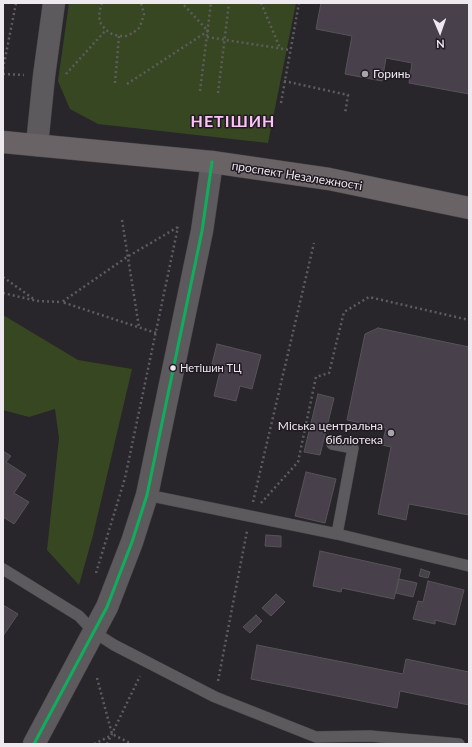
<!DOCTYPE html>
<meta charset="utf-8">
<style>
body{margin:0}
#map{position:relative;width:472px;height:747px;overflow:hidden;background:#29262b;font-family:Lato,sans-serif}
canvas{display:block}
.frame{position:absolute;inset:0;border:4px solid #ede9ef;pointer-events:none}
.north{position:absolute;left:420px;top:12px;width:40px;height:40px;-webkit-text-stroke:3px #211a23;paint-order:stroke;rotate:178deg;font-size:11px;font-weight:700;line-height:16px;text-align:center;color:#ede9ef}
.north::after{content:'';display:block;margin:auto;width:14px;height:18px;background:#ede9ef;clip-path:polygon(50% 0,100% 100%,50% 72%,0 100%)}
</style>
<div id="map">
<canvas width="472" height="747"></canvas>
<div class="frame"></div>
<div class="north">N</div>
</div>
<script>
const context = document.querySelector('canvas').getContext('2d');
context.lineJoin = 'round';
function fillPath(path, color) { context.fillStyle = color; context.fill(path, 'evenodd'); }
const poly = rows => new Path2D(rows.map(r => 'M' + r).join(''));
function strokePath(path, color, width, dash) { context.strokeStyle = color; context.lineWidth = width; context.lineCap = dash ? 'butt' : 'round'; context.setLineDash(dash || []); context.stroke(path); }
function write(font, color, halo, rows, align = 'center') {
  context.font = font + ' Lato,sans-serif'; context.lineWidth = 3; context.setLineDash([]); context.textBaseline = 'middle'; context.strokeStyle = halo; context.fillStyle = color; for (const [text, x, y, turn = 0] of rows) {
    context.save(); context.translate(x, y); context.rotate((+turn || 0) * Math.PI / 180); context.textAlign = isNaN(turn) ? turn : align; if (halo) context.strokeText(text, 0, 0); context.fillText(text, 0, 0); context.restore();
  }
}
const green = poly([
 [69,3,296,3,268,143,98,124,70,109,58,81],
 [3,315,78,360,132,369,93,535,79,585,47,550,59,438,55,409,29,417,3,410]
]);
const building = poly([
 [321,3,469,3,469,94,409,83,412,63,386,58,382,81,345,74,352,36,316,29,321,3],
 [378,328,469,347,469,515,409,504,406,520,378,514,391,447,382,445,386,428,347,420,365,334,378,328],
 [217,344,261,355,252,389,240,386,236,401,214,396,221,367,212,364,217,344],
 [318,394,334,398,320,455,304,452,318,394],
 [3,451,11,456,6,462,26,475,14,493,29,502,14,524,3,517,3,451],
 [306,472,336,479,325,523,295,516,306,472],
 [266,535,281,536,281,547,265,546,266,535],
 [320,551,401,569,394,599,342,588,341,592,313,586,320,551],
 [421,569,430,572,428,578,419,576,421,569],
 [399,579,417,583,413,597,396,593,399,579],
 [428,581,464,590,455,625,435,620,435,624,413,619,418,601,423,602,428,581],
 [276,594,285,602,271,616,262,608,276,594],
 [3,605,18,614,3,636,3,605],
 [256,615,262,621,250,633,243,627,256,615],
 [257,645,403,674,406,659,469,672,469,705,400,691,397,708,251,679,257,645]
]);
const path = poly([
 [102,3,100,10,99,17,101,24,106,30,112,34,119,36,126,36,133,33,139,28,142,21,144,14,141,3],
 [261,3,280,48],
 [207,37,290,50],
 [3,69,16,3],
 [3,74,24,75],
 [66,74,106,30],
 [284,81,348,95,345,114],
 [115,83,119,36],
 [127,84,208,31,182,3],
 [200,91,211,3],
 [218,93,229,3],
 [281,103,299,3],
 [122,220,139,327],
 [3,277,35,300],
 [3,293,37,301,62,302],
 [156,333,62,302,127,257,178,227],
 [253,502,314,243],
 [261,503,298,462,316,377,329,373,344,312,369,297,469,320],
 [96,573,125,478,178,227],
 [97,678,112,734,132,744],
 [218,681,247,531],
 [94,744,112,735],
 [107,744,140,676]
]);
const service = poly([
 [332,444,353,448,337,534],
 [147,495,337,534,469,566],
 [3,569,79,616,94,632,114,645,215,697,316,737,370,736,459,744]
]);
const minor = poly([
 [37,145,44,76,54,3],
 [34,744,107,607,132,542,147,495,202,231,212,162]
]);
const secondary = poly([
 [3,142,212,162,329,179,469,208]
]);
const bus1 = poly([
 [34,744,107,607,132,542,147,495,202,231,212,162]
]);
const markers = [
 [365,74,4,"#a8a5aa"],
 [173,368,3.5,"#ede9ef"],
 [391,433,4,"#a8a5aa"]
];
const busNames = [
 ["Нетішин ТЦ",180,368]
];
const poiNames = [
 ["Горинь",373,74],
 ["Міська центральна",383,426,"right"],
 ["бібліотека",383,440,"right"]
];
const streetNames = [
 ["проспект Незалежності",297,176,9]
];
const districtNames = [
 ["НЕТІШИН",233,122]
];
fillPath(green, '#374721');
fillPath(building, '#48404b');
strokePath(building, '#565458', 1);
strokePath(service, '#464347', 12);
strokePath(minor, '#464347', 23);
strokePath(secondary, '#464347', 23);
strokePath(path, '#5f5c60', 2.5, [2, 3]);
strokePath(service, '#5d5a5e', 11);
strokePath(minor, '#5d5a5e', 22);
strokePath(secondary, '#696365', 22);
strokePath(bus1, '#0daf5c', 3);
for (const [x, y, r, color] of markers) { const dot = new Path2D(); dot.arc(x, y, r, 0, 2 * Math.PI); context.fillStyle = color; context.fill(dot); strokePath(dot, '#211a23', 1.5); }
write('11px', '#ede9ef', '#211a23', busNames, 'left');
write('12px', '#ede9ef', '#211a23', poiNames, 'left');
write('12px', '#ede9ef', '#211a23', streetNames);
context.letterSpacing = '1px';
write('bold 16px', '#fec2fb', '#211a23', districtNames);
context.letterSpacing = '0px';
</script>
